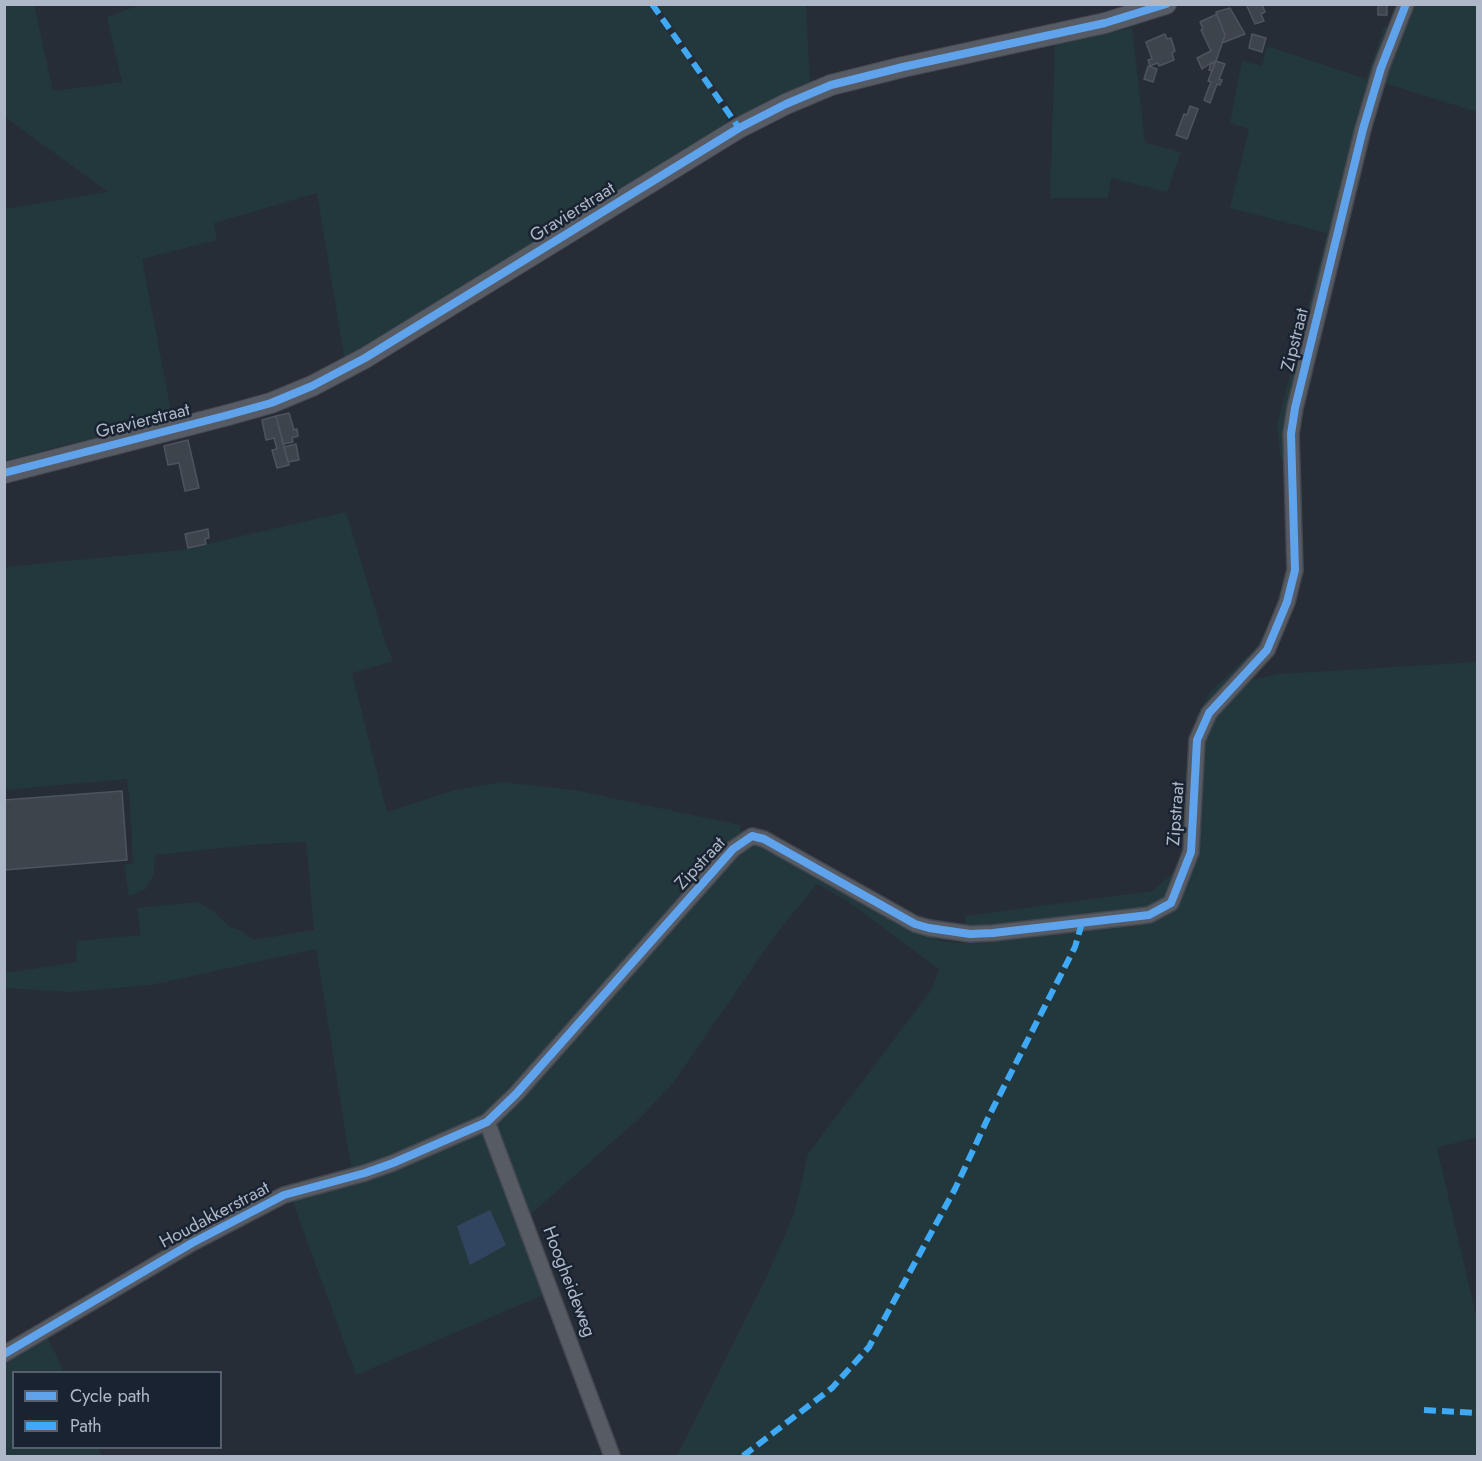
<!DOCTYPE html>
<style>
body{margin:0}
#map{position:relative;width:1482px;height:1461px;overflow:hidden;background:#262d36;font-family:Jost,sans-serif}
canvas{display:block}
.frame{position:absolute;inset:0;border:6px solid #afb8c8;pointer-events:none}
.legend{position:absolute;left:12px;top:1371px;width:210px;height:78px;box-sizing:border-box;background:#1a2331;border:2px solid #565f6d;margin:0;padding:8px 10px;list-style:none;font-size:18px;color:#afb8c8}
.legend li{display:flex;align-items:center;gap:12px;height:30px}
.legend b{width:30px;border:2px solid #565f6d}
</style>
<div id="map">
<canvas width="1482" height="1461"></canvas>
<div class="frame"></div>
<ul class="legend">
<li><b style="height:8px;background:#60a3ed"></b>Cycle path</li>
<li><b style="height:8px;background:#3fa9f5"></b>Path</li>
</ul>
</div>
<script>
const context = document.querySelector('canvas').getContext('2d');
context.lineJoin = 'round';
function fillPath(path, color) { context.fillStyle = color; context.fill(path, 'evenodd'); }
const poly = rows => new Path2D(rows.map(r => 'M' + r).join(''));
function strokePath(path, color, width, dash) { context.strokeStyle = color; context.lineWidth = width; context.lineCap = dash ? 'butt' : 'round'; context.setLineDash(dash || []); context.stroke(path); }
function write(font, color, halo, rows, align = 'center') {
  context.font = font + ' Jost,sans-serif'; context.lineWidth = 5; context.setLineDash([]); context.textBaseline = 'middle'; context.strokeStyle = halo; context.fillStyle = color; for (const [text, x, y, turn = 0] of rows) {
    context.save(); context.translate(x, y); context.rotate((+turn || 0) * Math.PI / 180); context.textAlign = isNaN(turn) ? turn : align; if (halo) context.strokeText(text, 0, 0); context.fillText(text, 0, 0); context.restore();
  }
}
const green = poly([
 [5,5,34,5,53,91,122,82,107,17,140,5,648,5,726,115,727,121,726,125,345,361,317,193,214,223,217,240,142,259,173,422,72,443,5,461,5,209,108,192,5,117],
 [657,5,806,5,810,84,737,117],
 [1411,5,1477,5,1477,112,1381,82],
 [1384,27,1391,27,1378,62,1287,476,1280,454,1277,425,1327,233,1230,208,1249,129,1230,123,1242,61,1262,66,1267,46,1366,79],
 [1132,28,1145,143,1181,152,1167,192,1111,178,1108,198,1050,198,1055,44],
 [346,512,386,644,393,661,352,673,387,812,452,791,501,782,574,790,740,825,742,835,514,1087,485,1114,464,1128,352,1173,316,949,151,985,71,992,5,988,5,971,14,972,76,962,77,941,141,935,137,908,198,902,214,912,230,927,242,931,254,940,314,930,306,842,261,844,156,855,153,876,146,889,129,896,124,864,133,864,130,804,127,779,5,790,5,567,181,550],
 [1283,590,1270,638,1195,735,1196,717,1211,691,1254,650,1268,629],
 [1477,662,1477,1137,1437,1148,1477,1320,1477,1456,677,1456,765,1280,794,1214,808,1154,932,989,939,969,847,901,817,884,776,934,673,1083,642,1116,530,1215,495,1128,497,1120,743,844,755,841,899,922,940,941,960,943,1176,907,1183,895,1195,848,1204,737,1215,713,1246,681,1279,674],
 [1184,854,1177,883,1159,907,966,929,965,916,1152,891,1172,874],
 [484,1128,545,1294,356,1375,291,1197],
 [45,1332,64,1372,14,1372,14,1448,98,1448,102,1456,5,1456,5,1357]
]);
const water = poly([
 [490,1210,506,1245,470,1265,457,1226]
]);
const building = poly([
 [1246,4,1262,4,1265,12,1261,14,1264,21,1255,24,1246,4],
 [1378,4,1387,4,1387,15,1378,15,1378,4],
 [1230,8,1245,34,1222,43,1225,35,1216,12,1230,8],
 [1217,14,1225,35,1216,61,1211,63,1215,64,1212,71,1209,70,1211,63,1202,69,1197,58,1211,51,1201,30,1203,29,1200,22,1217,14],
 [1165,34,1167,39,1171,38,1175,51,1172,53,1174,60,1159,66,1158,63,1150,66,1148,60,1152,59,1146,42,1165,34],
 [1252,34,1266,38,1262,52,1249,48,1252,34],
 [1216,61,1225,64,1219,79,1222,80,1220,85,1217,84,1210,103,1204,100,1211,82,1208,81,1216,61],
 [1148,66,1157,69,1153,82,1144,79,1148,66],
 [1190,106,1198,109,1187,139,1176,135,1184,114,1187,115,1190,106],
 [289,413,294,430,297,429,298,436,292,438,293,442,283,444,276,416,289,413],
 [276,416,289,465,277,468,272,450,277,449,274,438,266,440,262,420,276,416],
 [188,440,199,488,185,491,179,463,168,465,164,446,188,440],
 [296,444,299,460,288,462,284,447,296,444],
 [208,529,209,538,205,539,206,544,188,548,185,534,208,529],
 [122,791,127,860,4,870,4,800,122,791]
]);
const minor = poly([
 [487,1122,612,1456],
 [4,1354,192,1243,284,1195,365,1173,393,1163,487,1122,516,1094,733,849,752,836,764,839,915,924,929,928,970,934,993,933,1149,915,1171,903,1191,852,1197,740,1209,713,1267,650,1287,602,1295,570,1291,434,1295,408,1363,129,1381,68,1406,4]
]);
const tertiary = poly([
 [4,473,228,415,271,403,312,386,365,358,739,128,786,104,831,85,903,67,1105,23,1166,4]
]);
const quiet = poly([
 [652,4,739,128],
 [1424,1410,1478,1413],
 [743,1456,832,1388,869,1347,955,1189,988,1118,1075,947,1082,923]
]);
const cycleway = poly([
 [4,473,228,415,271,403,312,386,365,358,739,128,786,104,831,85,903,67,1105,23,1166,4],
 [4,1354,192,1243,284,1195,365,1173,393,1163,487,1122,516,1094,733,849,752,836,764,839,915,924,929,928,970,934,993,933,1149,915,1171,903,1191,852,1197,740,1209,713,1267,650,1287,602,1295,570,1291,434,1295,408,1363,129,1381,68,1406,4]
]);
const streetNames = [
 ["Gravierstraat",573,213,-32],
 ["Zipstraat",1296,340,-76],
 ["Gravierstraat",143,422,-14],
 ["Zipstraat",1177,814,-86],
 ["Zipstraat",701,864,-47],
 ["Houdakkerstraat",215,1216,-28],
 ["Hoogheideweg",568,1282,69]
];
fillPath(green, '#23383c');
fillPath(water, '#314561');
fillPath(building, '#3e444c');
strokePath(building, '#4e545e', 1.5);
strokePath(minor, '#43474e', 18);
strokePath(tertiary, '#43474e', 22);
strokePath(minor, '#565b64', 15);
strokePath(tertiary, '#565b64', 20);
strokePath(quiet, '#3fa9f5', 6, [12, 6]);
strokePath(cycleway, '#60a3ed', 8);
write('18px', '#afb8c8', '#1a2331', streetNames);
</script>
